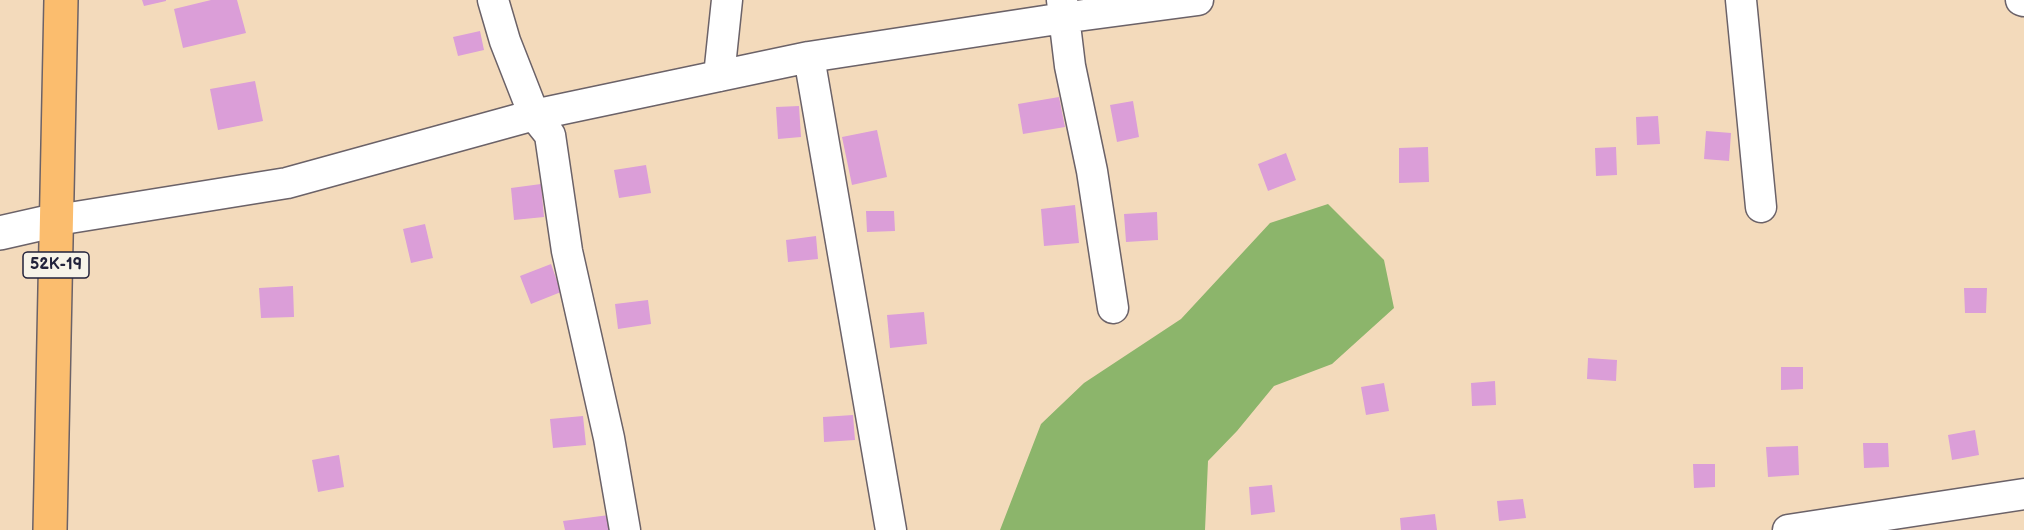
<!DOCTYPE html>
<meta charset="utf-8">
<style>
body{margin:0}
canvas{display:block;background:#f3dabb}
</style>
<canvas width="2024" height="530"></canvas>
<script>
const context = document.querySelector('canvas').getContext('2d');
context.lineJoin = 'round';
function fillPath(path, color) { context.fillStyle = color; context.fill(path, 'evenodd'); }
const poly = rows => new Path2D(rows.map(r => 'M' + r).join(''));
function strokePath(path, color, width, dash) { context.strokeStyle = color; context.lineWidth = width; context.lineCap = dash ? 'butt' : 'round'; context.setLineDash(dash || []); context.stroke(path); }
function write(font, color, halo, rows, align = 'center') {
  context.font = font + ' "Balsamiq Sans",sans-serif'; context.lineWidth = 4.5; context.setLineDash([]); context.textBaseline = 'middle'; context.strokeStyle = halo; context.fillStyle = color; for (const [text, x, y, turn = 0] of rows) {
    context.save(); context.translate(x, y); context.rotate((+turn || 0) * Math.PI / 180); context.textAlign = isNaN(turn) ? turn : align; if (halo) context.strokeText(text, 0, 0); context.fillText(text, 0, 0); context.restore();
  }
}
const forest = poly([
 [1328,204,1384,260,1394,308,1332,364,1274,386,1237,431,1208,461,1205,530,1000,530,1041,424,1084,383,1181,319,1270,223]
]);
const building = poly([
 [142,0,166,0,166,1,144,6],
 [211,0,237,0,246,33,183,48,174,9],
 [480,31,484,50,458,56,453,37],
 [255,81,263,121,218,130,210,89],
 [1059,97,1065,127,1023,134,1018,104],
 [1133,101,1139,137,1117,142,1110,105],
 [799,106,801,137,778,139,776,107],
 [1658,116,1660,144,1637,145,1636,117],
 [877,130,887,177,852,185,842,137],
 [1706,131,1731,133,1729,161,1704,159],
 [1428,147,1429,182,1399,183,1399,148],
 [1616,147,1617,175,1596,176,1595,148],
 [1286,153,1296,180,1268,191,1258,164],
 [646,165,651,193,619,198,614,170],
 [541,184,544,217,514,220,511,188],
 [1075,205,1079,243,1044,246,1041,209],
 [866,211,894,211,895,231,867,232],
 [1157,212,1158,240,1126,242,1124,214],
 [425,224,433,258,411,263,403,229],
 [816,236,818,259,788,262,786,240],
 [551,264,561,292,531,304,520,276],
 [293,286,294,317,261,318,259,288],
 [1964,288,1987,288,1986,313,1965,313],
 [648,300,651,324,618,329,615,304],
 [924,312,927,344,890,348,887,315],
 [1588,358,1617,360,1616,381,1587,379],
 [1781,367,1803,367,1803,389,1781,390],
 [1495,381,1496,405,1472,406,1471,383],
 [1384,383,1389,411,1366,415,1361,387],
 [853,415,855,440,824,442,823,417],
 [583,416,586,445,553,448,550,419],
 [1975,430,1979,455,1952,460,1948,435],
 [1863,443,1888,443,1889,467,1864,468],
 [1798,446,1799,475,1768,477,1766,447],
 [339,455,344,487,318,492,312,460],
 [1693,464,1715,464,1715,487,1694,488],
 [1272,485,1275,512,1251,515,1249,487],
 [1523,499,1526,518,1499,521,1497,501],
 [1435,514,1437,530,1401,530,1400,518],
 [609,515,611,530,565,530,563,521]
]);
const minor = poly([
 [493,0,505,41,534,115,550,135,567,251,609,438,625,530],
 [1062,0,1070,66,1092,171,1113,308],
 [1741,0,1761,207],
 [2021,0,2024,1],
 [809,57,891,530],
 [719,76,727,0],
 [57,220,287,183,534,115,809,57,1077,16,1198,0],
 [1788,530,2024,494]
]);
const tertiary = poly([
 [0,233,57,220]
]);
const primary = poly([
 [50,530,61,0]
]);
const shields = [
 [56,265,66]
];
const shieldNames = [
 ["52К-19",56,265]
];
fillPath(forest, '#8cb56b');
fillPath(building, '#db9ed8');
strokePath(minor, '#6b6268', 33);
strokePath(tertiary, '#6b6268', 36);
strokePath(primary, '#6b6268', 36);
strokePath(minor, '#fff', 30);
strokePath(tertiary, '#fff', 33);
strokePath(primary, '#fbbd6e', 33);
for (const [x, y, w] of shields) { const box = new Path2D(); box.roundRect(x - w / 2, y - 13, w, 26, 4.5); context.fillStyle = '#f7f3e8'; context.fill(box); strokePath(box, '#22223b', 1.5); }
write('bold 16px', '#22223b', null, shieldNames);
</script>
